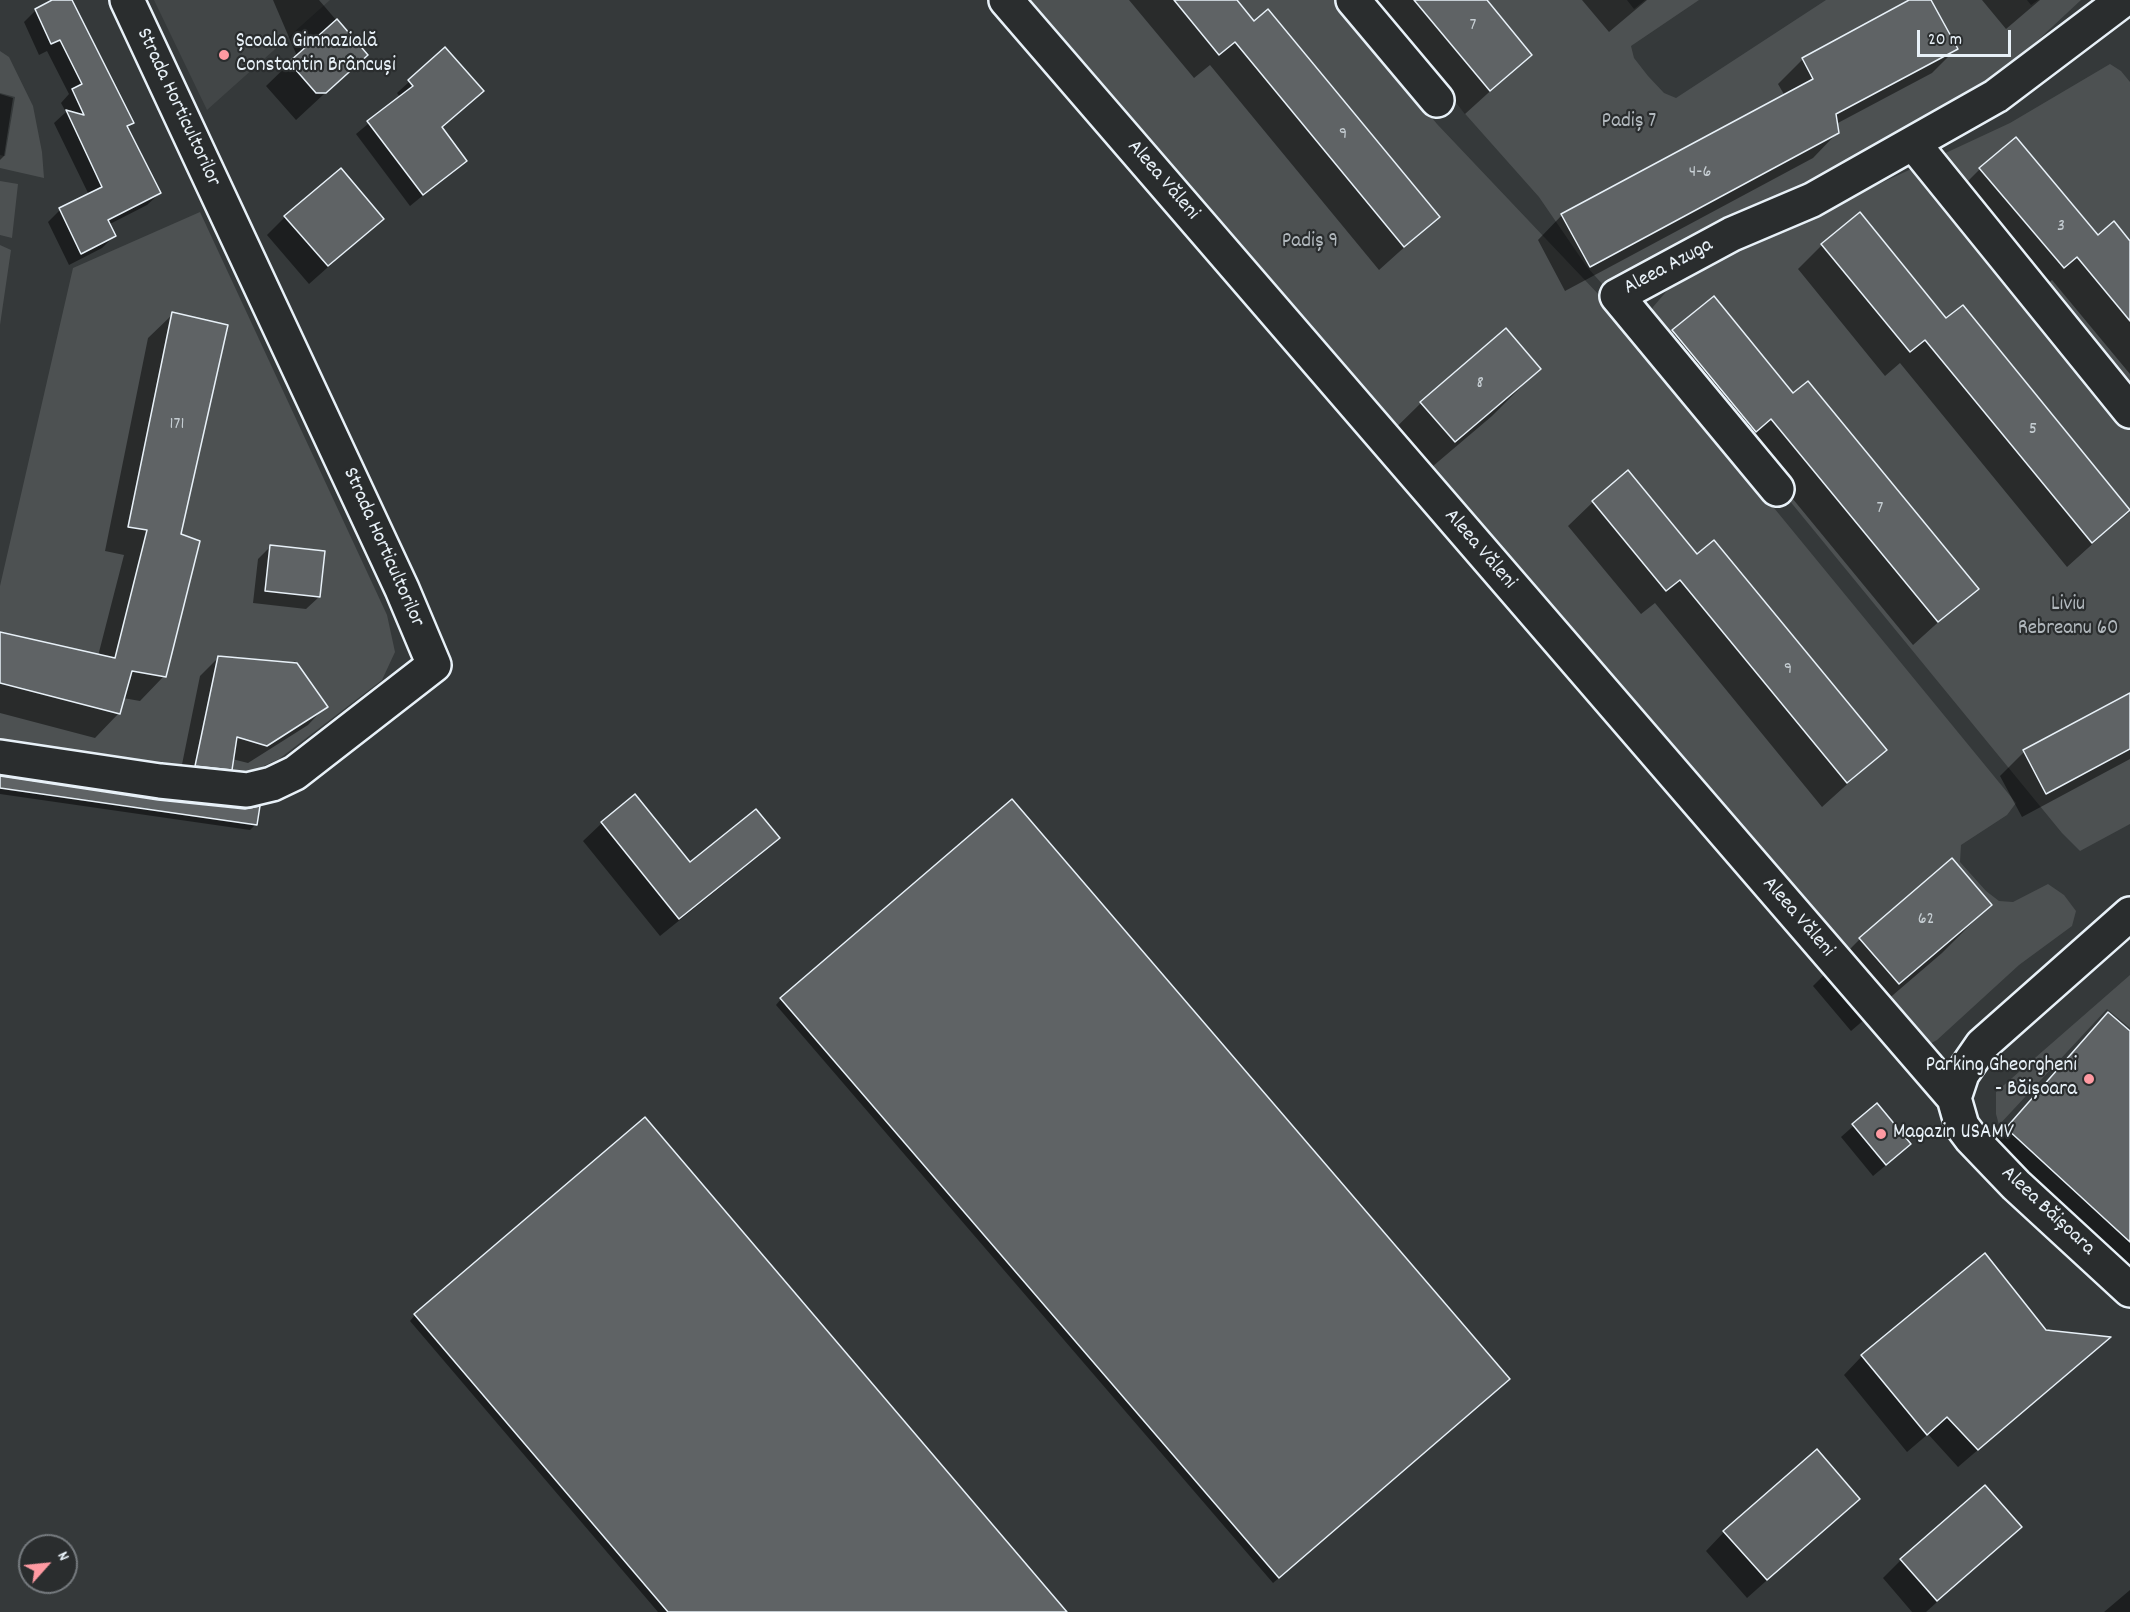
<!DOCTYPE html>
<meta charset="utf-8">
<style>
body{margin:0}
#map{position:relative;width:2130px;height:1612px;overflow:hidden;background:#35393a;font-family:Dekko,sans-serif}
canvas{display:block}
.north{position:absolute;left:18px;top:1534px;width:60px;height:60px;box-sizing:border-box;background:#2a2d2e;border:2px solid #767b7f;border-radius:50%;rotate:63deg;font-size:16px;font-weight:700;line-height:24px;text-align:center;color:#e8f1f8}
.north::after{content:'';display:block;margin:auto;width:21px;height:27px;background:#ff9aa2;clip-path:polygon(50% 0,100% 100%,50% 72%,0 100%)}
.scale{position:absolute;left:1917px;top:30px;width:94px;height:27px;box-sizing:border-box;border:3px solid #e8f1f8;border-top:0;padding-left:8px;font-size:18px;line-height:21px;white-space:nowrap;color:#e8f1f8;-webkit-text-stroke:4px #2a2d2e;paint-order:stroke}
</style>
<div id="map">
<canvas width="2130" height="1612"></canvas>
<div class="north">N</div>
<div class="scale">20 m</div>
</div>
<script>
const context = document.querySelector('canvas').getContext('2d');
context.lineJoin = 'round';
function fillPath(path, color) { context.fillStyle = color; context.fill(path, 'evenodd'); }
const poly = rows => new Path2D(rows.map(r => 'M' + r).join(''));
function strokePath(path, color, width, dash) { context.strokeStyle = color; context.lineWidth = width; context.lineCap = dash ? 'butt' : 'round'; context.setLineDash(dash || []); context.stroke(path); }
function write(font, color, halo, rows, align = 'center') {
  context.font = font + ' Dekko,sans-serif'; context.lineWidth = 4.5; context.setLineDash([]); context.textBaseline = 'middle'; context.strokeStyle = halo; context.fillStyle = color; for (const [text, x, y, turn = 0] of rows) {
    context.save(); context.translate(x, y); context.rotate((+turn || 0) * Math.PI / 180); context.textAlign = isNaN(turn) ? turn : align; if (halo) context.strokeText(text, 0, 0); context.fillText(text, 0, 0); context.restore();
  }
}
const built = poly([
 [154,0,330,0,207,110]
]);
const green = poly([
 [1014,0,1174,0,1219,55,1235,42,1404,247,1440,216,1269,9,1254,21,1237,0,1335,0,1437,124,1601,297,2016,803,2007,815,1961,845,1960,862,1986,891,1999,901,2013,902,2048,884,2064,895,2076,911,2072,926,2019,965,1937,1040,1922,1048],
 [1506,328,1541,369,1455,442,1420,401],
 [1628,470,1697,554,1715,540,1887,750,1848,783,1680,580,1666,591,1592,501],
 [1992,905,1899,984,1860,938],
 [1364,0,1414,0,1490,90,1532,55,1487,0,1627,0,1634,9,1645,0,1699,0,1631,46,1634,58,1648,76,1664,93,1676,98,1826,0,1909,0,1802,58,1813,79,1562,215,1590,267,1839,134,1836,114,1957,49,1931,0,2027,0,2031,5,2038,0,2081,0,2037,41,1988,80,1661,268,1611,290,1604,286,1587,267,1539,197],
 [0,51,9,57,33,106,42,152,44,178,0,168,0,155,5,156,15,97,0,93],
 [2110,64,2121,71,2130,82,2130,241,2114,221,2098,235,2016,137,1979,168,2063,268,2077,257,2130,321,2130,510,1963,305,1946,318,1860,212,1821,244,1910,352,1925,340,2092,543,2130,512,2130,693,2023,751,2047,794,2130,749,2130,824,2080,851,2062,833,1657,339,1647,320,1653,307,1671,286,1763,238,2010,123],
 [1713,296,1793,393,1808,381,1978,588,1771,419,1756,431,1672,330],
 [0,181,18,184,12,238,0,235],
 [200,212,387,615,395,652,382,680,279,759,244,775,167,769,0,742,0,683,120,714,132,671,166,677,200,541,181,534,228,325,173,312,129,527,147,530,115,658,0,632,0,586,73,268],
 [270,545,325,551,320,597,265,591],
 [218,656,260,660,253,689,295,661,328,707,237,737,234,758,198,751],
 [0,245,11,250,0,325],
 [2130,975,2130,1028,2107,1009,1999,1125,1996,1114,1996,1092]
]);
const shadow = poly([
 [56,0,70,0,132,123,127,128,160,193,147,205,108,225,114,236,102,248,69,265,48,222,60,210,89,195,54,123,66,112,61,103,69,94,47,51,39,55,24,22,36,10],
 [273,0,319,0,366,55,296,120,266,86,297,56],
 [1129,0,1235,0,1438,217,1379,270,1210,65,1194,78],
 [1370,0,1485,0,1530,55,1465,114],
 [1582,0,1647,0,1609,32],
 [1912,0,1930,0,1956,49,1932,73,1836,124,1837,133,1813,158,1565,291,1538,240,1562,215,1785,96,1778,84,1803,59],
 [1982,0,2040,0,2006,29],
 [445,49,441,128,465,161,410,206,356,134,400,97,397,93],
 [0,94,13,98,4,156,0,160],
 [1980,169,2097,237,2130,243,2130,374,2052,280,2038,292,1956,193],
 [285,217,382,219,309,284,267,235],
 [1822,245,1946,320,1962,307,2129,511,2067,567,1900,363,1885,376,1798,269],
 [1713,298,1793,395,1976,588,1913,645,1746,442,1649,356],
 [173,314,179,535,164,676,140,701,123,698,119,713,95,738,0,713,0,634,98,656,124,555,105,551,148,338],
 [1539,369,1492,416,1406,489,1373,450,1421,403],
 [1593,502,1697,556,1885,750,1822,807,1655,603,1641,614,1568,526],
 [270,547,319,597,306,609,253,603,258,559],
 [218,658,326,706,308,725,248,763,232,759,231,769,212,787,178,784,200,676],
 [2130,695,2130,759,2022,817,2000,776,2024,752],
 [0,777,256,824,250,830,0,794],
 [602,823,690,864,778,838,759,856,660,936,583,841],
 [1990,905,1942,953,1851,1031,1813,986,1860,939],
 [781,999,1502,1385,1273,1583,776,1005],
 [2109,1014,2130,1033,2130,1289,1983,1153],
 [1877,1105,1897,1156,1873,1176,1841,1137],
 [415,1315,1065,1612,658,1612,410,1321],
 [2046,1332,2108,1338,1958,1467,1928,1434,1907,1452,1844,1375,1862,1356],
 [1858,1499,1747,1598,1706,1551,1724,1532],
 [2020,1527,1926,1612,1912,1612,1883,1578,1901,1560],
 [2130,1590,2130,1612,2104,1612]
]);
const building = poly([
 [52,0,72,0,134,123,127,126,161,193,108,220,116,236,81,254,59,208,102,187,66,110,84,115,72,89,82,84,60,40,51,44,35,9,52,0],
 [1174,0,1237,0,1254,21,1268,9,1440,217,1404,247,1235,42,1219,55,1174,0],
 [1414,0,1487,0,1532,55,1490,91,1414,0],
 [1909,0,1931,0,1958,49,1836,114,1839,133,1590,267,1561,214,1813,79,1802,58,1909,0],
 [337,19,368,55,326,93,316,93,289,62,337,19],
 [445,47,484,91,442,127,467,161,423,195,367,121,413,86,408,80,445,47],
 [2016,137,2098,235,2114,221,2130,241,2130,321,2077,257,2064,268,1979,168,2016,137],
 [341,168,384,219,328,266,284,216,341,168],
 [1860,212,1946,318,1963,305,2130,510,2092,543,1925,340,1910,352,1821,244,1860,212],
 [1714,296,1793,393,1808,381,1979,589,1938,622,1771,419,1756,432,1672,330,1714,296],
 [172,312,228,325,181,534,200,541,166,677,132,671,120,714,0,683,0,632,115,658,147,530,128,527,172,312],
 [1506,328,1541,369,1455,442,1420,402,1506,328],
 [1628,470,1697,554,1714,540,1887,750,1847,783,1680,580,1666,591,1592,501,1628,470],
 [270,545,325,551,320,597,265,591,270,545],
 [218,656,297,663,328,707,267,746,237,737,232,770,195,766,218,656],
 [2130,693,2130,749,2046,794,2023,750,2130,693],
 [0,776,158,800,245,809,260,806,257,825,0,788,0,776],
 [635,794,690,862,756,809,780,838,679,919,601,822,635,794],
 [1012,799,1510,1379,1279,1578,780,998,1012,799],
 [1952,858,1992,905,1899,984,1859,938,1952,858],
 [2108,1012,2130,1031,2130,1242,2006,1128,2108,1012],
 [1877,1103,1911,1144,1886,1165,1852,1124,1877,1103],
 [645,1117,1067,1612,668,1612,414,1314,645,1117],
 [1985,1253,2046,1330,2111,1337,1978,1450,1947,1417,1927,1435,1861,1355,1985,1253],
 [1817,1449,1860,1499,1767,1580,1723,1531,1817,1449],
 [1985,1485,2022,1527,1937,1601,1900,1559,1985,1485]
]);
const minor = poly([
 [1006,0,1954,1098,1962,1126,1971,1138,2016,1185,2130,1290],
 [1353,0,1437,100],
 [1913,143,2130,411],
 [1777,489,1617,296,1732,234,1812,200,1996,96,2123,0],
 [0,757,160,781,247,790,272,784,295,773,434,665,402,589,127,0],
 [1954,1098,1962,1074,1982,1045,2130,914]
]);
const markers = [
 [224,55,6,"#ff9aa2"],
 [2089,1079,6,"#ff9aa2"],
 [1881,1134,6,"#ff9aa2"]
];
const numberNames = [
 ["7",1473,27],
 ["9",1343,136],
 ["4-6",1700,174],
 ["3",2061,228],
 ["8",1480,385],
 ["171",177,426],
 ["5",2033,431],
 ["7",1880,510],
 ["9",1788,671],
 ["62",1926,921]
];
const poiNames = [
 ["Școala Gimnazială",236,43],
 ["Constantin Brâncuși",236,67],
 ["Parking Gheorgheni",2077,1067,"right"],
 ["- Băișoara",2077,1091,"right"],
 ["Magazin USAMV",1893,1134]
];
const streetNames = [
 ["Strada Horticultorilor",177,108,65],
 ["Aleea Văleni",1162,181,49],
 ["Aleea Azuga",1669,268,-28],
 ["Strada Horticultorilor",382,548,66],
 ["Aleea Văleni",1479,550,49],
 ["Aleea Văleni",1797,918,49],
 ["Aleea Băișoara",2047,1212,43]
];
const parkNames = [
 ["Padiș 7",1629,123],
 ["Padiș 9",1310,243],
 ["Liviu",2068,606],
 ["Rebreanu 60",2068,630]
];
fillPath(built, '#424647');
fillPath(green, '#4d5152');
fillPath(shadow, '#0007');
fillPath(building, '#5f6365');
strokePath(building, '#e8f1f8', 1.5);
strokePath(minor, '#e8f1f8', 38);
strokePath(minor, '#2a2d2e', 33);
for (const [x, y, r, color] of markers) { const dot = new Path2D(); dot.arc(x, y, r, 0, 2 * Math.PI); context.fillStyle = color; context.fill(dot); strokePath(dot, '#2a2d2e', 2); }
write('18px', '#c6ced3', null, numberNames);
write('21px', '#e8f1f8', '#2a2d2e', poiNames, 'left');
write('21px', '#e8f1f8', '#2a2d2e', streetNames);
write('21px', '#b2b9be', '#2a2d2e', parkNames);
</script>
